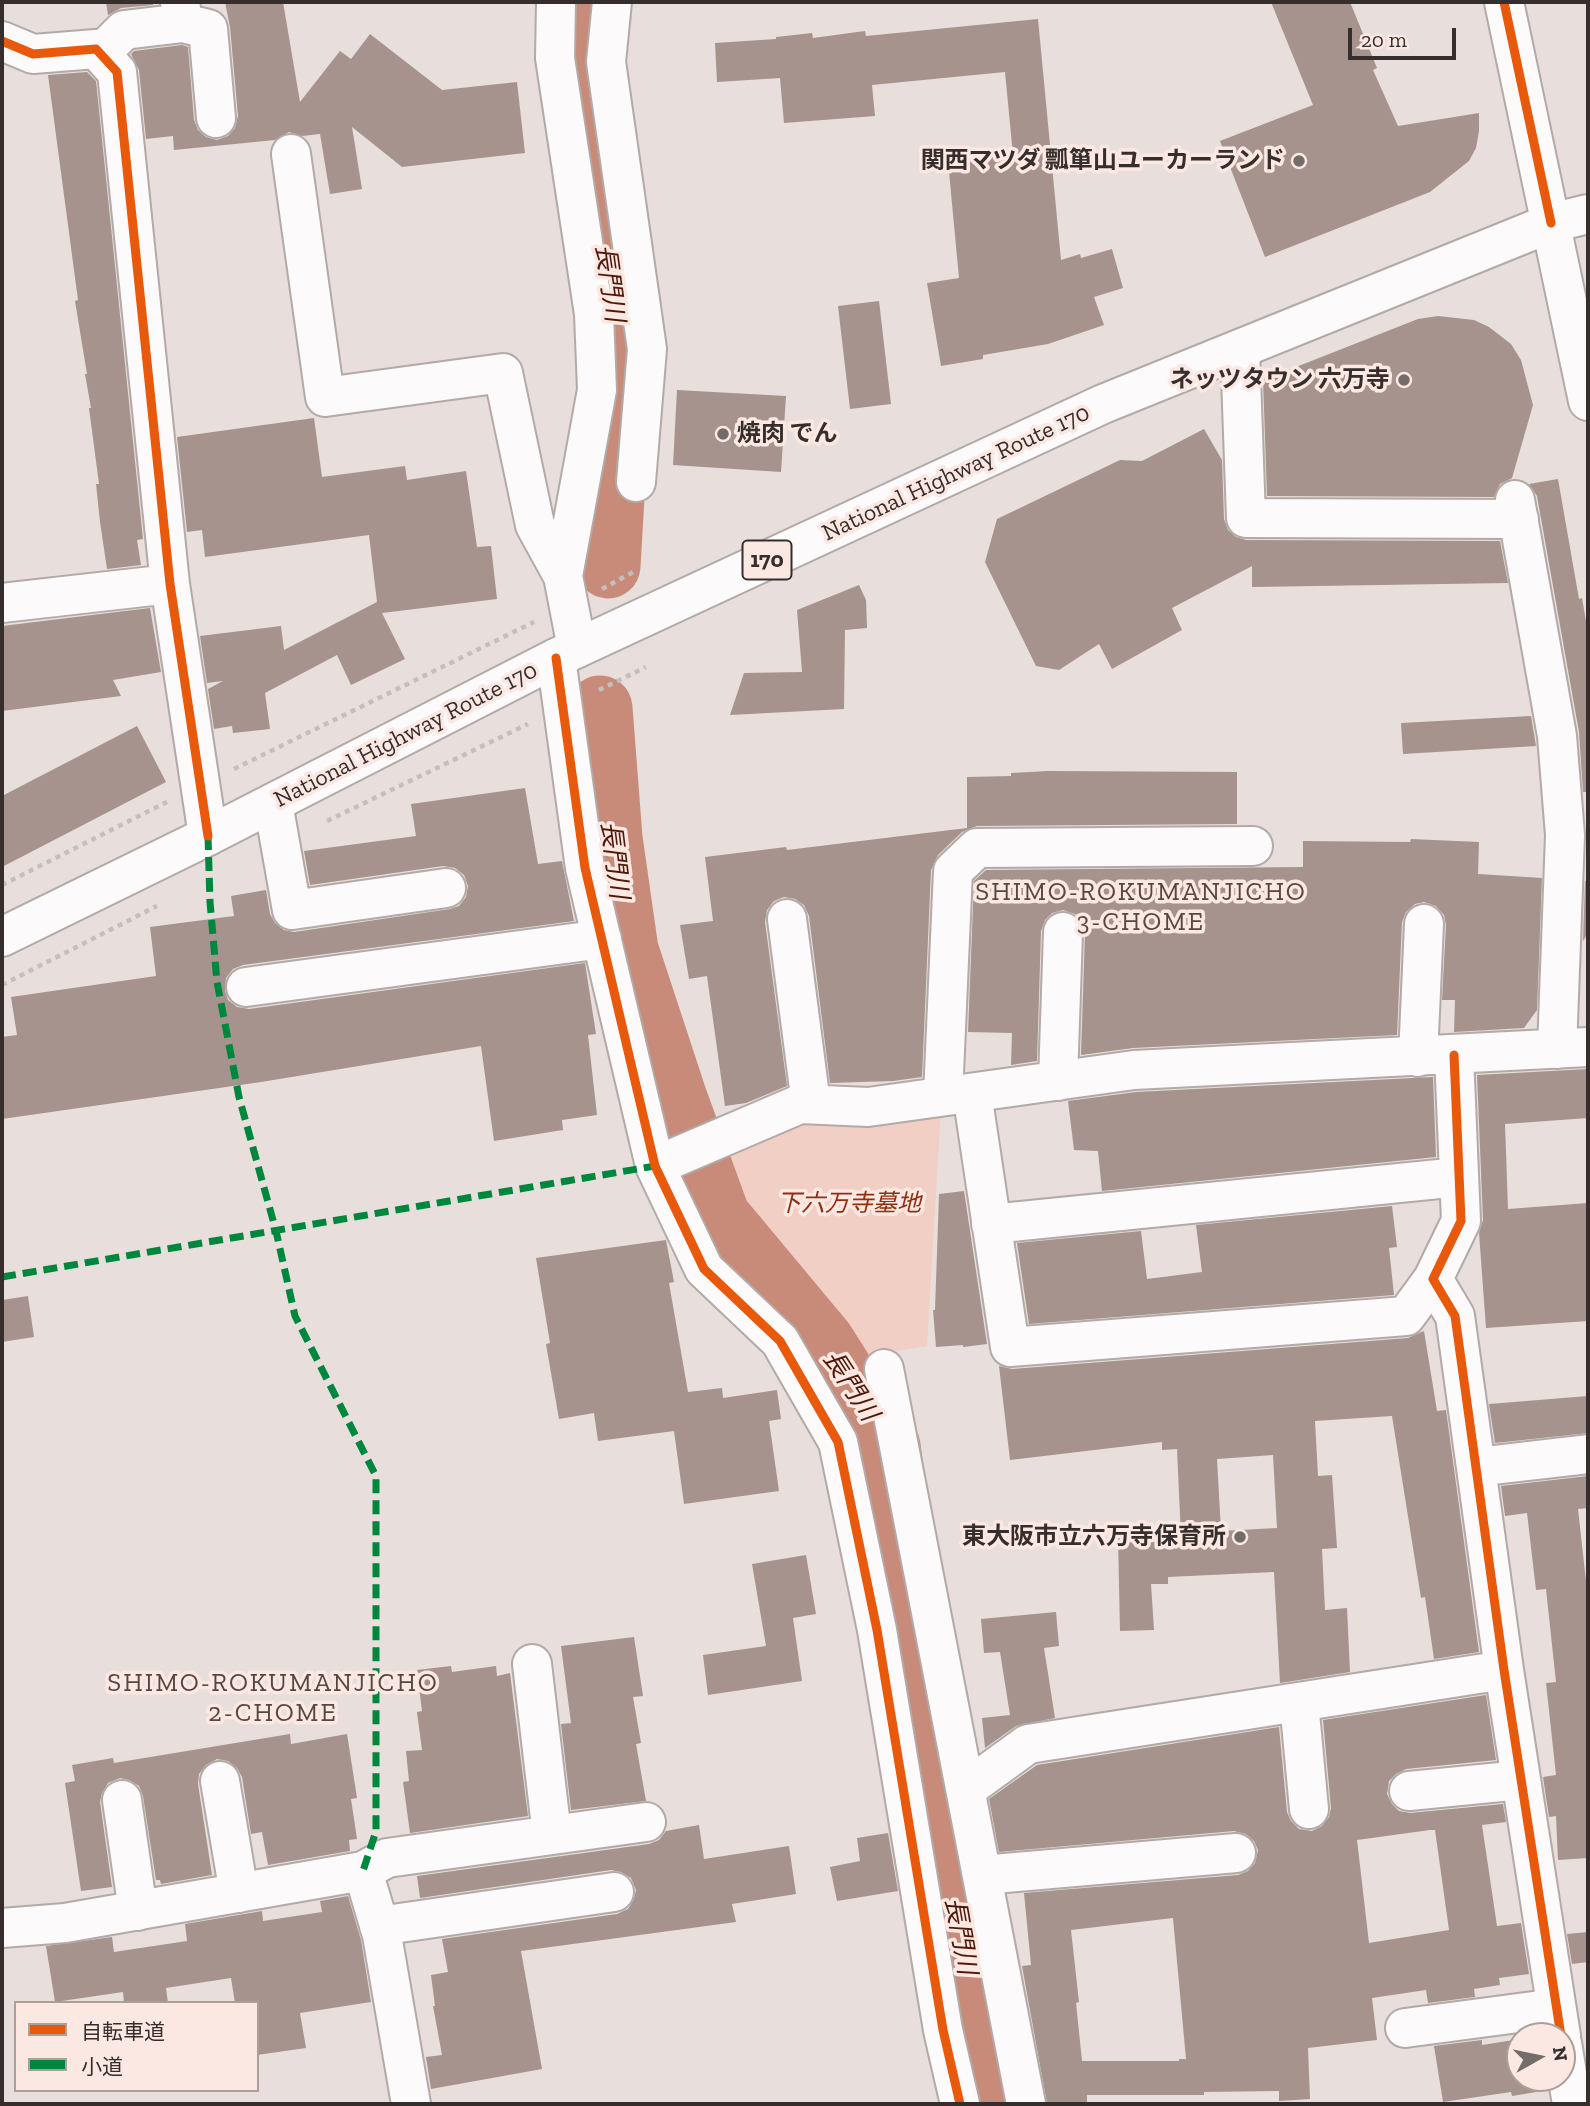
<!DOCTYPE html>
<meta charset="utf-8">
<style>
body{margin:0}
#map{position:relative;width:1590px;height:2106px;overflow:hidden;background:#e8dedb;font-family:"Zilla Slab","Noto Sans JP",serif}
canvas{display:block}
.frame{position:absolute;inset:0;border:4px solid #362e2c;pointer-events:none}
.legend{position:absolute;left:14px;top:2001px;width:245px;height:91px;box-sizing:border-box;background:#fbe8e2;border:2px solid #ac9e99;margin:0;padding:9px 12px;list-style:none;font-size:21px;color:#362e2c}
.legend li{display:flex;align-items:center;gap:14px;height:35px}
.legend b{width:35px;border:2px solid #ac9e99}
.north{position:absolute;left:1506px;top:2022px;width:70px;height:70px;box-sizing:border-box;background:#fbe8e2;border:2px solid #ac9e99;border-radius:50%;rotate:81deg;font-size:19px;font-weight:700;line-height:28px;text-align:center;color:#362e2c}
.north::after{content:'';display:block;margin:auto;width:24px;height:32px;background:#746c69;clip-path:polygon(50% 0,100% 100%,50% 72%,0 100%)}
.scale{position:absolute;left:1348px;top:28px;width:108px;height:32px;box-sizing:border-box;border:4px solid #362e2c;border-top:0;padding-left:9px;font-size:21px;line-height:24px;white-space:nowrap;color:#362e2c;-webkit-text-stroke:5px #fbe8e2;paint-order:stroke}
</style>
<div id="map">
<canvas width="1590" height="2106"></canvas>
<div class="frame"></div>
<ul class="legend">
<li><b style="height:9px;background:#e8590c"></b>自転車道</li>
<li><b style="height:9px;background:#00873e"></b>小道</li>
</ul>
<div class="north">N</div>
<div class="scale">20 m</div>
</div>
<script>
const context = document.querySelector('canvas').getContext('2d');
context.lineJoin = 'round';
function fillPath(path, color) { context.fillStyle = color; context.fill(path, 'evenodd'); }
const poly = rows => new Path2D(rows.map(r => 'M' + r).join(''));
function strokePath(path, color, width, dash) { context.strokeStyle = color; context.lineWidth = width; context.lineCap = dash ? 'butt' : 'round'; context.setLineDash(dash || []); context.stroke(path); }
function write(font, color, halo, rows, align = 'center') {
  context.font = font + ' "Zilla Slab","Noto Sans JP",serif'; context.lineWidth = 7; context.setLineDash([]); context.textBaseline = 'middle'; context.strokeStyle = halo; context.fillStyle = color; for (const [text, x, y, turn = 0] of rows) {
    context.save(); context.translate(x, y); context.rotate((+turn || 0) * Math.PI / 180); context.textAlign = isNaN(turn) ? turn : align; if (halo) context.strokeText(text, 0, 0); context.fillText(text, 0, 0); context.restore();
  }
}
const green = poly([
 [941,1108,927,1346,866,1356,723,1184,712,1155,789,1124]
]);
const river = poly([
 [584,2,578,47,620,359,608,566],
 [600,708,610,838,626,950,674,1096,718,1217,823,1343,888,1446,917,1669,962,1961,1004,2104]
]);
const building = poly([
 [106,2,152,2,153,5,121,8,108,15],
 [225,2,283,2,300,102,340,51,351,59,370,34,442,90,517,82,525,153,402,167,352,127,362,189,330,194,320,134,302,136,289,132,275,140,174,150,173,136,146,139,139,70,131,54,134,51,182,45,188,47,194,120,198,130,206,137,217,140,228,136,235,128,238,116,230,27],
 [1271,2,1350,2,1377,68,1373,70,1398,126,1479,113,1479,131,1476,148,1469,161,1430,192,1265,257,1220,141,1313,105],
 [1038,19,1061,260,1080,254,1081,258,1112,249,1123,288,1094,297,1104,325,1048,344,983,355,983,359,941,366,927,283,959,278,948,161,1013,155,1005,72,872,85,875,116,784,123,780,78,717,82,715,43,776,39,776,37,812,33,813,38,865,31,866,36],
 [87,72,96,81,143,539,137,540,141,565,107,569,100,522,96,484,99,484,89,408,91,408,85,374,87,374,75,301,78,300,48,75],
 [879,301,891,404,850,409,838,306],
 [1438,316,1474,320,1489,327,1511,344,1521,360,1533,405,1512,478,1500,484,1494,497,1267,496,1263,380,1418,319],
 [677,390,786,396,781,472,673,465],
 [314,418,322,477,405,466,407,480,466,471,477,547,491,546,497,599,382,613,405,659,351,685,337,655,265,693,270,729,233,733,232,726,214,729,208,689,223,681,207,683,200,636,281,626,284,650,377,602,369,535,205,557,202,530,187,532,177,437],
 [1204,429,1222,460,1224,519,1228,530,1236,537,1246,540,1500,541,1508,583,1252,587,1252,566,1172,608,1182,630,1112,669,1099,644,1059,670,1036,666,985,562,997,519,1120,460,1142,461],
 [1558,479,1579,599,1582,598,1588,633,1588,792,1583,792,1579,732,1537,496,1529,484],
 [859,585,866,600,867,628,845,630,844,709,730,715,744,673,802,672,797,610],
 [150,608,161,672,113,680,121,696,2,711,2,626],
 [1531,716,1536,746,1403,754,1401,723],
 [137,726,166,782,2,867,2,796],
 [1048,771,1237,772,1237,824,977,826,962,832,938,855,931,870,922,1077,893,1081,830,1083,809,916,804,905,795,899,784,897,774,901,767,910,765,922,787,1086,746,1103,725,1106,707,976,689,979,680,925,713,921,705,857,786,847,787,850,967,828,967,777,1011,776,1011,773],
 [525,788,538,864,562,861,574,921,243,965,233,969,226,978,225,991,228,1000,237,1007,249,1009,585,963,596,1034,588,1035,597,1115,562,1120,563,1130,494,1141,481,1046,261,1082,2,1119,2,1037,17,1035,11,997,156,976,150,927,234,916,231,896,266,890,270,914,275,923,284,930,294,932,450,909,459,906,466,897,468,886,464,875,455,868,443,866,310,885,304,851,416,836,411,804],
 [1411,839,1479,842,1478,874,1542,878,1537,1010,1524,1028,1454,1032,1455,1000,1442,1000,1446,925,1444,915,1436,906,1424,902,1415,904,1406,912,1402,922,1397,1035,1133,1048,1081,1055,1085,932,1083,922,1075,914,1063,910,1052,913,1045,920,1041,931,1037,1061,1011,1065,1012,1033,968,1032,974,881,986,870,1303,867,1303,841,1410,842],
 [1585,881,1588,881,1588,933,1583,941],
 [1588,1069,1588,1118,1505,1124,1508,1209,1588,1203,1588,1321,1486,1328,1479,1233,1483,1220,1477,1075],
 [1433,1077,1436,1157,1102,1191,1098,1151,1074,1150,1068,1101,1136,1092],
 [964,1191,987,1344,963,1347,963,1345,936,1347,933,1310,935,1310,939,1194],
 [1392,1206,1397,1247,1389,1248,1394,1295,1029,1324,1017,1243,1141,1231,1147,1279,1202,1272,1196,1225],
 [666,1240,674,1282,669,1283,688,1392,722,1388,723,1398,777,1390,781,1419,769,1421,779,1491,684,1504,674,1431,598,1441,594,1413,559,1419,546,1344,550,1343,536,1258],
 [28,1296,34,1337,2,1342,2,1300],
 [1424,1331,1437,1411,1446,1410,1479,1652,1434,1659,1425,1597,1421,1598,1392,1416,1315,1421,1318,1476,1332,1475,1337,1548,1322,1549,1325,1610,1347,1608,1350,1672,1280,1683,1274,1572,1168,1577,1168,1584,1151,1584,1154,1630,1120,1631,1118,1538,1181,1537,1177,1449,1162,1450,1162,1442,1010,1460,999,1366,1012,1369,1408,1338],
 [1273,1455,1277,1528,1221,1531,1217,1459],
 [1588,1396,1588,1433,1495,1443,1489,1404],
 [1588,1476,1588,1508,1578,1509,1588,1599,1588,1858,1558,1860,1556,1816,1549,1817,1543,1777,1556,1775,1546,1683,1556,1682,1546,1589,1536,1590,1527,1513,1505,1516,1501,1486],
 [806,1555,816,1614,793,1618,802,1681,708,1695,703,1655,766,1646,752,1564],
 [1056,1612,1059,1646,1044,1648,1055,1718,1016,1726,985,1748,982,1718,1010,1715,1000,1652,984,1653,981,1619],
 [634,1637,643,1696,633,1697,641,1743,636,1744,646,1801,571,1810,561,1724,571,1723,561,1646],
 [451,1666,452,1672,496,1666,497,1676,510,1673,528,1816,410,1833,403,1782,409,1781,406,1751,422,1750,417,1712,422,1711,417,1670],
 [1486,1695,1496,1760,1406,1769,1396,1774,1389,1781,1387,1794,1392,1804,1399,1811,1410,1813,1503,1804,1506,1822,1482,1825,1497,1926,1521,1923,1529,1974,1499,1978,1500,1985,1474,1989,1475,1997,1428,2003,1426,1990,1372,1998,1377,2040,1308,2048,1310,2099,1279,2101,1279,2091,1204,2092,1204,2095,1087,2095,1087,2102,1047,2104,1022,1966,1031,1965,1024,1893,1238,1875,1248,1871,1255,1863,1258,1850,1254,1841,1246,1834,1234,1831,999,1852,989,1799,1037,1765,1279,1727,1287,1812,1291,1821,1299,1829,1312,1831,1322,1826,1329,1817,1331,1808,1323,1720],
 [1430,1830,1435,1830,1449,1930,1369,1943,1357,1840],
 [1173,1918,1186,2059,1179,2059,1179,2061,1082,2061,1076,2003,1079,2002,1071,1930],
 [290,1734,291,1744,347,1734,357,1798,351,1799,357,1839,349,1840,350,1851,268,1865,262,1832,251,1834,242,1777,237,1768,228,1761,217,1759,206,1765,199,1774,198,1784,212,1875,161,1884,160,1880,156,1880,143,1796,139,1786,129,1780,120,1778,108,1783,102,1793,100,1802,112,1887,81,1891,65,1783,75,1781,72,1765,113,1758,114,1763],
 [699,1825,704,1859,789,1846,796,1894,732,1904,736,1922,521,1951,542,2069,431,2089,426,2057,442,2055,433,2006,435,2006,431,1975,448,1972,442,1939,617,1914,628,1909,634,1899,636,1890,631,1878,621,1872,611,1870,420,1898,417,1876,649,1844,659,1840,666,1831],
 [888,1833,898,1891,837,1901,830,1867,860,1861,857,1838],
 [348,1896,361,1940,371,2002,300,2013,306,2048,257,2055,257,2003,235,2003,231,1978,166,1988,168,2003,124,2003,123,1992,55,2002,46,1946,112,1937,114,1952,187,1941,185,1924,262,1911,263,1921,322,1912,320,1901],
 [1588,1932,1588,1962,1572,1964,1567,1934],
 [1520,2039,1520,2078,1546,2078,1548,2090,1512,2096,1511,2092,1443,2102,1434,2046,1482,2040,1482,2045]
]);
const path = poly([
 [602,589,635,571],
 [599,690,646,667],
 [234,769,534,622],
 [327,821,528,724],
 [2,885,167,802],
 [2,985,157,906]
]);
const minor = poly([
 [556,2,555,58,594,314,597,390,563,576],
 [612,2,606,62,647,349,636,482],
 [183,23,208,29,216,118],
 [2,41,33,54,96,49,117,72,170,584,208,836],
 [100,54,124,30,183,23,180,2],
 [291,154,325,397,503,373,535,525,563,576,577,648],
 [1240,349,1246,518,1519,519],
 [1515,500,1557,736,1565,835,1557,1049],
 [2,603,170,584],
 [556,658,585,868,655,1166,704,1269,780,1341,838,1442,877,1630,943,2030,960,2104],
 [273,803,292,910,446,888],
 [787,919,811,1104],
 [246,987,602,939],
 [1454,1055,1461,1221,1433,1279,1455,1316,1504,1670,1561,2036],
 [1418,1057,1424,924],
 [1058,1081,1063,932],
 [972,1093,1010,1347,1406,1316,1433,1279],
 [943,1096,953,871,977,848,1253,846],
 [655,1166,800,1104,868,1107,1134,1070,1588,1047],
 [991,1224,1459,1177],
 [884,1369,1026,2104],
 [1476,1467,1588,1454],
 [532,1664,552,1835],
 [1299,1702,1309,1809],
 [220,1781,239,1893],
 [966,1789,1028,1744,1504,1670],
 [1409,1791,1521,1780],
 [122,1800,138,1911],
 [363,1871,387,1858,646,1822],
 [982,1875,1236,1853],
 [379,1926,614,1892],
 [2,1928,65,1923,363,1871,382,1935,411,2104],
 [1405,2028,1556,2008],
 [1562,2043,1572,2104]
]);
const major = poly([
 [1504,2,1588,401]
]);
const highway = poly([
 [2,937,208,836,556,658,1103,404,1551,223,1588,214]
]);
const quiet = poly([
 [208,836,210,902,217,982,239,1097,276,1231,295,1316,376,1476,376,1831,363,1871],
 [2,1277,655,1166]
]);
const cycleway = poly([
 [1504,2,1551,223],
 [2,41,33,54,96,49,117,72,170,584,208,836],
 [556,658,585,868,655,1166,704,1269,780,1341,838,1442,877,1630,943,2030,960,2104],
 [1454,1055,1461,1221,1433,1279,1455,1316,1504,1670,1561,2036]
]);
const markers = [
 [1299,161,7,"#746c69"],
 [1404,380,7,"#746c69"],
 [723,434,7,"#746c69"],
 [1240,1537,7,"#746c69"]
];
const shields = [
 [767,560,49]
];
const shieldNames = [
 ["170",767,560]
];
const poiNames = [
 ["関西マツダ 瓢箪山ユーカーランド",1285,161],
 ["ネッツタウン 六万寺",1390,380],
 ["焼肉 でん",737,434,"left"],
 ["東大阪市立六万寺保育所",1226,1537]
];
const streetNames = [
 ["National Highway Route 170",956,473,-25],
 ["National Highway Route 170",406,735,-27]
];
const parkNames = [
 ["下六万寺墓地",849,1204]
];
const waterNames = [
 ["長門川",609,283,82],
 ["長門川",614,860,83],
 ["長門川",850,1386,57],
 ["長門川",960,1936,80]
];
const neighbourhoodNames = [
 ["SHIMO-ROKUMANJICHO",1141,893],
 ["3-CHOME",1141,923],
 ["SHIMO-ROKUMANJICHO",273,1684],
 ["2-CHOME",273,1714]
];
fillPath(green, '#f2cfc5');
strokePath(river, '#c88b7a', 65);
fillPath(building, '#a6938d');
strokePath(minor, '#b2aaa7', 42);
strokePath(major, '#b2aaa7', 42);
strokePath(highway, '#b2aaa7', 42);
strokePath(path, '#c4bfbf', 4.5, [5, 5]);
strokePath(minor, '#fcfafa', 38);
strokePath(major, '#fcfafa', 38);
strokePath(highway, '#fcfafa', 38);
strokePath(quiet, '#00873e', 7, [14, 7]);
strokePath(cycleway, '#e8590c', 9);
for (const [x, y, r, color] of markers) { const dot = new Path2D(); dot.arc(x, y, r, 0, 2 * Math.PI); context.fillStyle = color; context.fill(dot); strokePath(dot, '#fbe8e2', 2.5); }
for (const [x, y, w] of shields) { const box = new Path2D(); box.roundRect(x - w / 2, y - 19.5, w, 39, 5); context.fillStyle = '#fbe8e2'; context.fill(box); strokePath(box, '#362e2c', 2); }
write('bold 23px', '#362e2c', null, shieldNames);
write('bold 24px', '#362e2c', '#fbe8e2', poiNames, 'right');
write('24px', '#362e2c', '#fbe8e2', streetNames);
write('italic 24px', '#932d0d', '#fbe8e2', parkNames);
write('italic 26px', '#4f1909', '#fbe8e2', waterNames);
context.letterSpacing = '2px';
write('26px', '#574742', '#fbe8e2', neighbourhoodNames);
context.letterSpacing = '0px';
</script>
